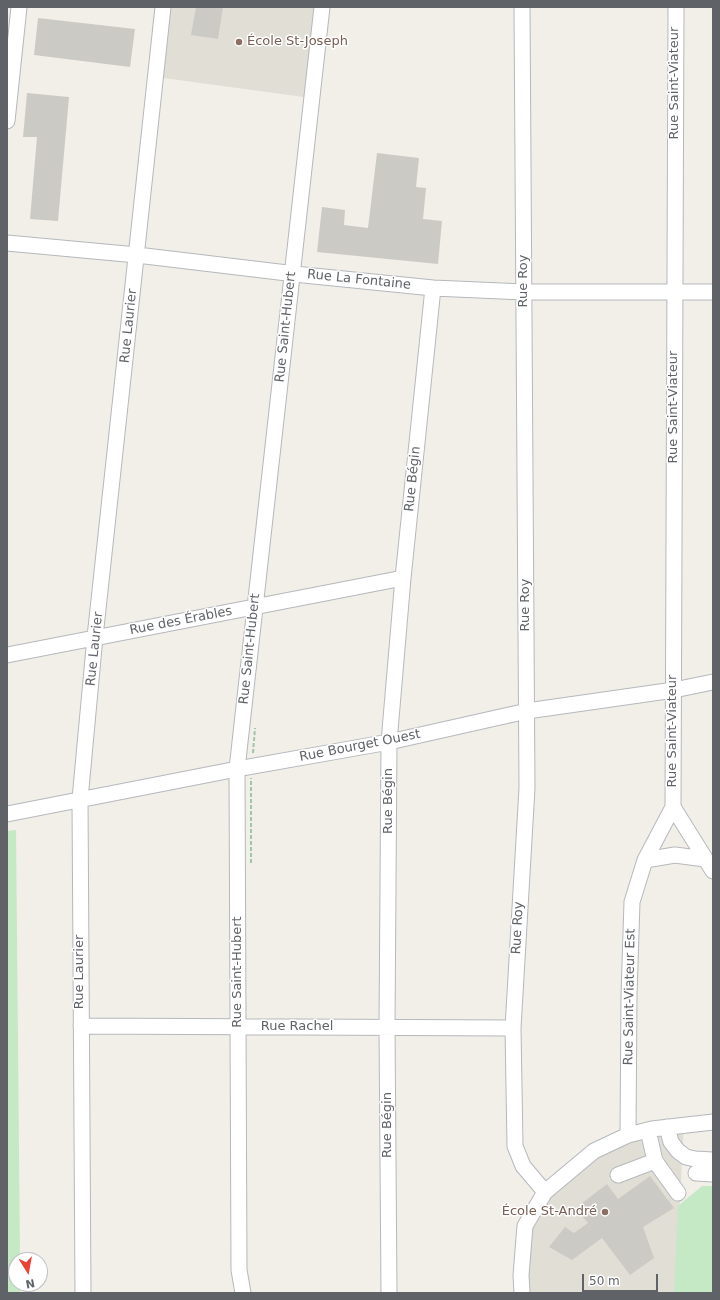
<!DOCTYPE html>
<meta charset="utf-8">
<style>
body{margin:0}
#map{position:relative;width:720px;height:1300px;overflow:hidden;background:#f1efe8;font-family:"DejaVu Sans",sans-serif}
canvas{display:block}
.frame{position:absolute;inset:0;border:8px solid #5f6368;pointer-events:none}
.north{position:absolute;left:8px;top:1252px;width:40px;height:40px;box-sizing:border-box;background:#fff;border:1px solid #bfc1c3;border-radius:50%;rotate:169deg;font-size:11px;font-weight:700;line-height:16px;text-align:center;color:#5f6368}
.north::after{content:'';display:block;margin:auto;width:14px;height:18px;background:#ea4335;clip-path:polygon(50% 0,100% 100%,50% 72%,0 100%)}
.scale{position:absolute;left:582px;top:1274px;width:76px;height:18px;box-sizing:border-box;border:2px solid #5f6368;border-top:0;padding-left:5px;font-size:12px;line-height:14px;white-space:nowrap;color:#5f6368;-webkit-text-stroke:3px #fff;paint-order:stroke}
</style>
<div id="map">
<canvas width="720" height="1300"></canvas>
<div class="frame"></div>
<div class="north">N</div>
<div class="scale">50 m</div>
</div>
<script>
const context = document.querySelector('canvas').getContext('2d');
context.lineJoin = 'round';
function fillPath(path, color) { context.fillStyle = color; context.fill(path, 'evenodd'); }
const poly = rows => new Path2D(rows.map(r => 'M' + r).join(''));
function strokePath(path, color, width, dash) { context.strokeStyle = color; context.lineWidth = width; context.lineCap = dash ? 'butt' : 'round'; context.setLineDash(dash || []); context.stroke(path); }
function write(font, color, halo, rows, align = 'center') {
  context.font = font + ' "DejaVu Sans",sans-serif'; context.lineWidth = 3; context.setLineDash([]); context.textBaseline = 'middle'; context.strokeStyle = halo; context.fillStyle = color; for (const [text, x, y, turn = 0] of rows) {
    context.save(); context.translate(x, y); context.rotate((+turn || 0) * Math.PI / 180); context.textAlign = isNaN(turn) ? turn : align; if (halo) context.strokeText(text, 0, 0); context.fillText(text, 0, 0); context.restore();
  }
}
const education = poly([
 [163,7,322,7,311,98,156,77],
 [684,1123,675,1293,522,1293,520,1235,582,1156]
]);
const green = poly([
 [16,830,20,1260,16,1260,16,1284,20,1284,20,1293,7,1293,7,831],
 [702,1186,713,1186,713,1293,674,1293,678,1206]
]);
const building = poly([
 [196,7,223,7,218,39,191,35],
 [38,18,135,29,130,67,34,55],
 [27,93,69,97,58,221,30,219,37,137,23,137],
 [377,153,419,158,416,187,426,188,423,219,442,221,438,264,317,252,322,207,345,210,344,225,368,228],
 [650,1176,674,1208,643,1227,654,1258,630,1275,602,1238,572,1260,549,1247,565,1227,574,1233,588,1223,582,1216,581,1204,607,1184,618,1199]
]);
const path = poly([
 [253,753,255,728],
 [251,863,251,778]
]);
const minor = poly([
 [522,7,527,788,513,1028,515,1146,523,1166,545,1192],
 [7,121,19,7],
 [7,243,137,255,304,275,433,288,524,292,713,292],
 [7,655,403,578],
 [673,807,713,871],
 [7,814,237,769,389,742,527,711,674,690,713,682],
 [645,860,675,855,705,859],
 [81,1026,513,1028],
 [667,1127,671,1142,678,1151,686,1157,695,1159,713,1160],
 [648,1130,655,1161,678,1193],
 [628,1135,629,996,632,902,645,860,673,807,676,7],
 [696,1173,713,1174],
 [618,1175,655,1161],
 [83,1293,80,799,95,637,163,7],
 [243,1293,239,1270,237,769,322,7],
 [389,1293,387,1027,389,742,403,578,433,288],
 [522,1293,521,1275,525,1226,545,1192,594,1151,628,1135,652,1129,713,1122]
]);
const markers = [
 [239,42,4,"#8d6e63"],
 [605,1212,4,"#8d6e63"]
];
const educationNames = [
 ["École St-Joseph",247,42],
 ["École St-André",597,1212,"right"]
];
const streetNames = [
 ["Rue Saint-Viateur",675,83,-90],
 ["Rue La Fontaine",359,280,6],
 ["Rue Roy",524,281,-90],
 ["Rue Laurier",129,326,-84],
 ["Rue Saint-Hubert",286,327,-84],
 ["Rue Saint-Viateur",674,407,-90],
 ["Rue Bégin",413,479,-84],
 ["Rue Roy",526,605,-90],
 ["Rue des Érables",181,621,-11],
 ["Rue Laurier",95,649,-84],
 ["Rue Saint-Hubert",250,649,-84],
 ["Rue Saint-Viateur",673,731,-90],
 ["Rue Bourget Ouest",360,746,-11],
 ["Rue Bégin",389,801,-90],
 ["Rue Roy",518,928,-87],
 ["Rue Laurier",80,972,-90],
 ["Rue Saint-Hubert",238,972,-90],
 ["Rue Saint-Viateur Est",630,997,-89],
 ["Rue Rachel",297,1027],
 ["Rue Bégin",388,1125,-90]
];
fillPath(education, '#e1ded6');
fillPath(green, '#c5e8c5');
fillPath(building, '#cccac5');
strokePath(minor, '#b5b8bc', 17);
strokePath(path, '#9cc7a9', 2, [4, 2]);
strokePath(minor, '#fff', 15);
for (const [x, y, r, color] of markers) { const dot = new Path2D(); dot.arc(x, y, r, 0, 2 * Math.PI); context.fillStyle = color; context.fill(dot); strokePath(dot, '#fff', 1.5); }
write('13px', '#785e54', '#fff', educationNames, 'left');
write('13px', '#5f6368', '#fff', streetNames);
</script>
